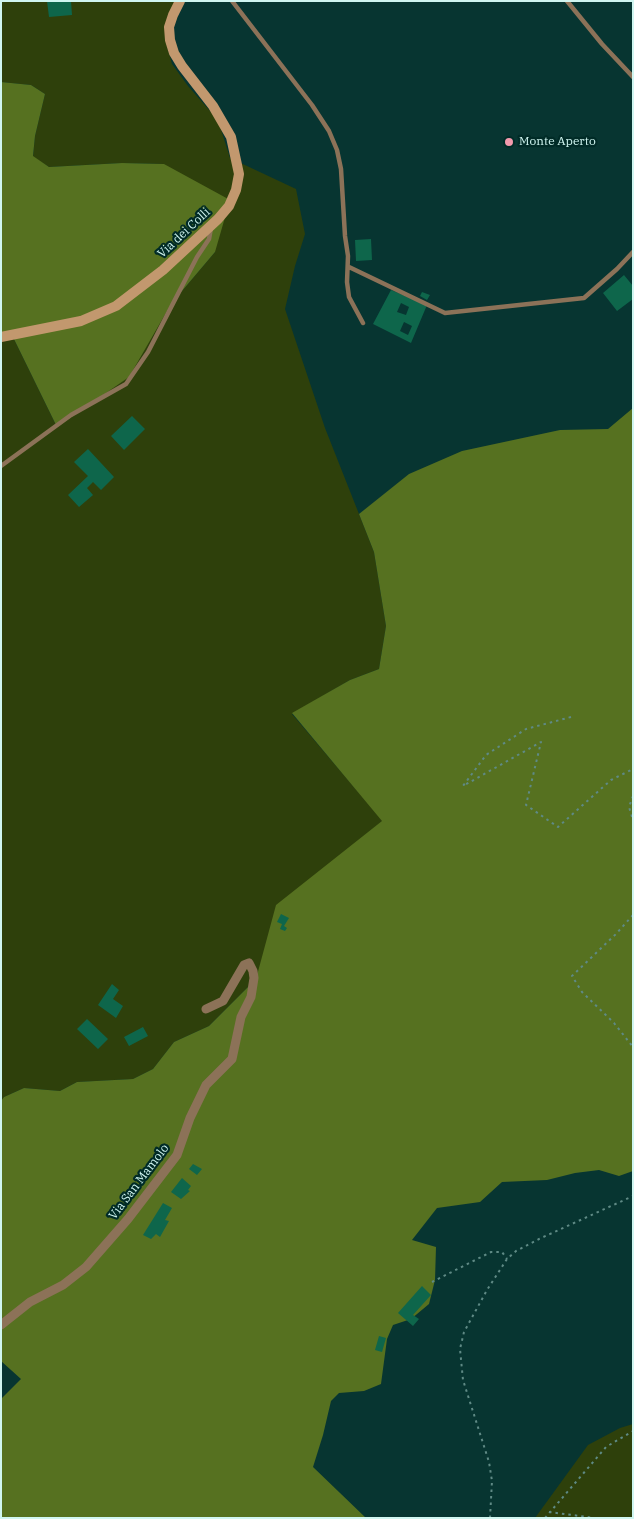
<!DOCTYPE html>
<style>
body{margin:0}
#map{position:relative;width:634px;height:1519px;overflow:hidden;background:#073531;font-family:"IBM Plex Serif",serif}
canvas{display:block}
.frame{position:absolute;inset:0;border:2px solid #d0f6f1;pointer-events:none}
</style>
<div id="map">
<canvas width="634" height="1519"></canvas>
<div class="frame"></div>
</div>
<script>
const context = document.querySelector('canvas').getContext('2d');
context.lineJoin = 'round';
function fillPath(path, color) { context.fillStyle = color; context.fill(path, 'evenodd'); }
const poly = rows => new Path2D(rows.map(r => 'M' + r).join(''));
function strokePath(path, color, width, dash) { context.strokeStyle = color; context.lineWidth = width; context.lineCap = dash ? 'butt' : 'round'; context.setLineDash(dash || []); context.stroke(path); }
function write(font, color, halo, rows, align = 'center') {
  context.font = font + ' "IBM Plex Serif",serif'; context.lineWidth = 4.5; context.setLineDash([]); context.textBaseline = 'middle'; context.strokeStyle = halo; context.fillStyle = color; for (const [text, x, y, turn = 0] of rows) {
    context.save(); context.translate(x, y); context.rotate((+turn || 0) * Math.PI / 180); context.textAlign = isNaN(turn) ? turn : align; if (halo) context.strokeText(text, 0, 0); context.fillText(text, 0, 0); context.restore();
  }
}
const green = poly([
 [1,1,183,1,167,46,172,64,188,86,218,120,230,158,296,189,305,234,295,266,285,309,325,428,374,552,386,626,379,669,350,680,292,714,383,821,360,839,256,979,209,1026,174,1042,153,1069,133,1079,77,1082,60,1091,24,1088,4,1097,1,1101,1,337,12,335,57,427,171,304,215,252,164,164,122,163,49,167,33,157,35,136,45,94,31,85,1,82],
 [633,1424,633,1518,535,1518,588,1445,620,1428]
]);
const forest = poly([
 [1,82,31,85,45,94,35,136,33,156,49,167,122,163,164,164,230,200,215,252,171,304,129,377,57,427,12,335,1,337],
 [633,408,633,1171,619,1176,599,1170,575,1173,547,1180,502,1182,480,1202,437,1208,412,1240,436,1247,435,1280,429,1304,411,1319,393,1325,387,1339,381,1384,364,1391,339,1393,331,1401,323,1435,313,1467,366,1518,1,1518,1,1399,21,1379,1,1361,1,1101,4,1097,24,1088,60,1091,77,1082,133,1079,153,1069,174,1042,209,1026,256,979,276,905,382,821,292,713,350,680,379,669,386,626,374,552,359,514,409,474,462,451,560,430,608,429]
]);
const building = poly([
 [47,1,71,1,72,15,49,17],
 [371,239,372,260,356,261,355,240],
 [624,275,633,286,633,299,617,311,603,293],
 [391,290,427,305,411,343,373,324],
 [401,303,409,307,406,315,397,312],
 [404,322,412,326,408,335,400,331],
 [422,292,430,295,427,300,420,296],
 [132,416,145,429,124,450,111,436],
 [88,449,114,477,101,490,93,482,87,488,93,495,79,507,68,495,88,476,74,462],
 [281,914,289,918,284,926,287,928,285,931,280,929,282,924,277,922],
 [112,984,119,990,113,999,123,1006,116,1018,98,1005],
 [87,1019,108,1039,98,1049,77,1029],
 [143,1027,148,1036,129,1046,124,1037],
 [193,1164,202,1169,197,1175,189,1169],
 [182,1178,191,1186,188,1190,190,1191,181,1199,171,1192],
 [163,1203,172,1208,165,1220,169,1221,160,1237,156,1234,151,1239,143,1235],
 [422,1286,431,1295,413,1315,419,1319,413,1326,398,1313],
 [379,1336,386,1338,382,1352,375,1350]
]);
const path = poly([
 [571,717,526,729,486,755,463,786,541,742,526,805,558,827,611,780,633,769],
 [633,796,629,807,633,820],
 [633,915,616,934,572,976,582,992,614,1023,633,1047],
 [432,1282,491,1252,502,1252,507,1259],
 [549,1512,595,1518],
 [490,1518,492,1481,489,1462,463,1380,460,1349,464,1332,487,1290,507,1259,516,1251,539,1239,633,1196],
 [545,1518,606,1447,633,1431]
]);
const lane = poly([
 [232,1,312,105,329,131,337,150,341,169,345,236,348,256,347,282,349,297,363,323],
 [567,1,602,44,633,77],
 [349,267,445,313,584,298,617,269,633,252],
 [1,466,71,415,126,384,148,352,197,257,209,239,211,228]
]);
const street = poly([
 [1,1325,30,1302,63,1285,86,1267,128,1219,177,1155,190,1118,206,1085,232,1059,241,1017,251,997,254,978,253,971,249,963,244,965,223,1001,206,1009]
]);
const secondary = poly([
 [1,337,81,321,116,306,163,270,218,219,229,206,236,190,239,174,231,137,213,106,182,66,174,53,170,40,169,27,173,15,180,1]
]);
const markers = [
 [509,142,5,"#f29aad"]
];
const poiNames = [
 ["Monte Aperto",519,142]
];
const streetNames = [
 ["Via dei Colli",184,233,-43],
 ["Via San Mamolo",139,1182,-53]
];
fillPath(green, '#2e400b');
fillPath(forest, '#567120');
fillPath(building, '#0e664b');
strokePath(path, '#5f8a85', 2, [2.5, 4]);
strokePath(lane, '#8c7258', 4.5);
strokePath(street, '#8c7258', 9);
strokePath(secondary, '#c2986e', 10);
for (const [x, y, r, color] of markers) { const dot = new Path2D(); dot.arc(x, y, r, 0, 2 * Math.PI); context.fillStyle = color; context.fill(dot); strokePath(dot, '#002b27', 2); }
write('12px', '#d0f6f1', '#002b27', poiNames, 'left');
write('12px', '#d0f6f1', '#002b27', streetNames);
</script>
